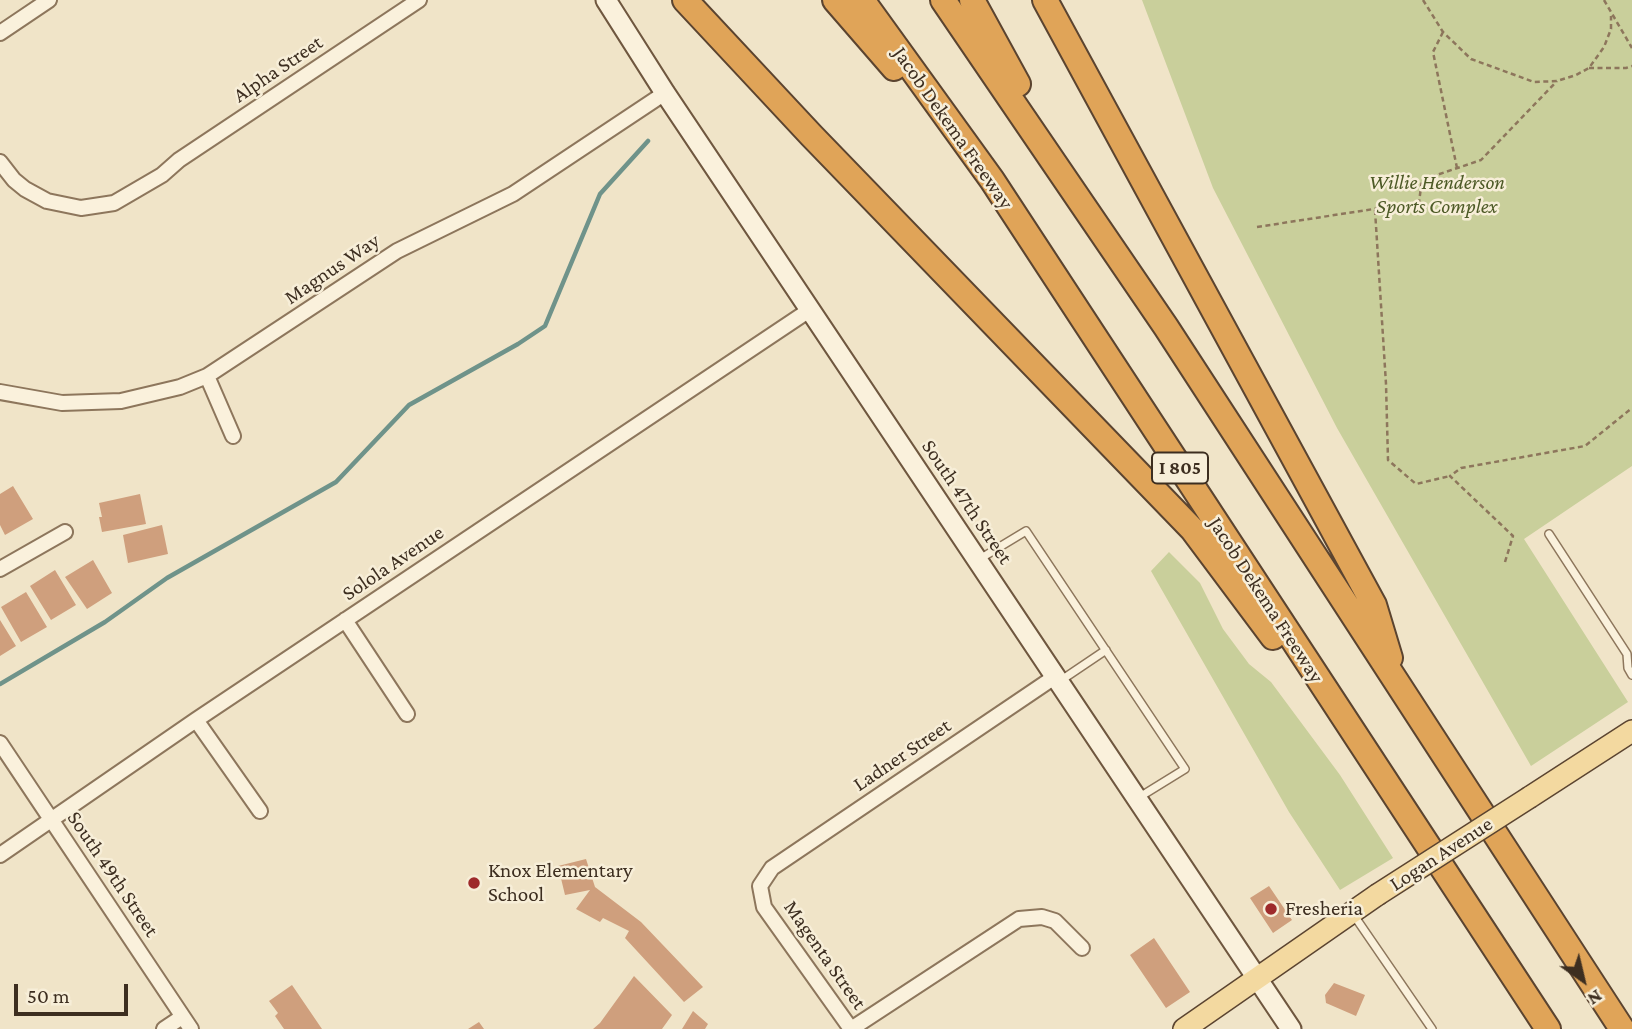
<!DOCTYPE html>
<style>
body{margin:0}
#map{position:relative;width:1632px;height:1029px;overflow:hidden;background:#f0e4c8;font-family:"Crimson Pro",serif}
canvas{display:block}
.north{position:absolute;left:1548px;top:945px;width:70px;height:70px;-webkit-text-stroke:5px #f7eed8;paint-order:stroke;rotate:146deg;font-size:19px;font-weight:700;line-height:28px;text-align:center;color:#3d2e20}
.north::after{content:'';display:block;margin:auto;width:24px;height:32px;background:#3d2e20;clip-path:polygon(50% 0,100% 100%,50% 72%,0 100%)}
.scale{position:absolute;left:14px;top:984px;width:114px;height:32px;box-sizing:border-box;border:4px solid #3d2e20;border-top:0;padding-left:9px;font-size:21px;line-height:24px;white-space:nowrap;color:#3d2e20;-webkit-text-stroke:5px #f7eed8;paint-order:stroke}
</style>
<div id="map">
<canvas width="1632" height="1029"></canvas>
<div class="north">N</div>
<div class="scale">50 m</div>
</div>
<script>
const context = document.querySelector('canvas').getContext('2d');
context.lineJoin = 'round';
function fillPath(path, color) { context.fillStyle = color; context.fill(path, 'evenodd'); }
const poly = rows => new Path2D(rows.map(r => 'M' + r).join(''));
function strokePath(path, color, width, dash) { context.strokeStyle = color; context.lineWidth = width; context.lineCap = dash ? 'butt' : 'round'; context.setLineDash(dash || []); context.stroke(path); }
function write(font, color, halo, rows, align = 'center') {
  context.font = font + ' "Crimson Pro",serif'; context.lineWidth = 5; context.setLineDash([]); context.textBaseline = 'middle'; context.strokeStyle = halo; context.fillStyle = color; for (const [text, x, y, turn = 0] of rows) {
    context.save(); context.translate(x, y); context.rotate((+turn || 0) * Math.PI / 180); context.textAlign = isNaN(turn) ? turn : align; if (halo) context.strokeText(text, 0, 0); context.fillText(text, 0, 0); context.restore();
  }
}
const green = poly([
 [1142,0,1632,0,1632,466,1524,539,1628,702,1531,766,1337,428,1213,188],
 [1169,552,1200,583,1223,629,1249,664,1271,682,1340,775,1393,858,1340,890,1289,812,1151,571]
]);
const stream = poly([
 [0,684,105,622,167,578,336,482,409,405,518,344,545,326,600,194,648,141]
]);
const building = poly([
 [13,486,33,519,5,535,0,525,0,494],
 [140,494,146,524,102,532,99,517,102,517,99,503],
 [162,525,168,554,128,563,123,535],
 [93,560,112,593,87,609,65,577],
 [55,570,76,605,51,620,30,586],
 [26,592,47,627,21,642,1,607],
 [0,620,16,646,0,656],
 [586,859,595,887,641,922,703,987,684,1002,625,938,629,931,603,918,600,922,576,909,590,890,565,895,558,866],
 [1269,886,1292,920,1273,933,1250,898],
 [1154,938,1190,992,1166,1008,1130,955],
 [634,976,672,1015,662,1029,593,1029,600,1023],
 [1334,983,1365,995,1356,1016,1326,1003,1325,995],
 [292,985,322,1029,284,1029,275,1016,278,1013,269,1001],
 [693,1011,708,1024,705,1029,682,1029],
 [479,1022,484,1029,468,1029]
]);
const path = poly([
 [1423,0,1443,32,1471,59,1534,82,1557,81,1576,75,1589,68,1604,47,1611,29,1611,16],
 [1604,0,1632,48],
 [1443,32,1433,52,1457,168],
 [1589,68,1626,68,1632,66],
 [1375,210,1386,384,1388,460,1416,484,1450,476],
 [1257,227,1419,202,1422,180,1481,160,1557,81],
 [1505,562,1513,536,1450,476,1461,468,1585,446,1632,408]
]);
const lane = poly([
 [1549,534,1627,654,1628,668,1632,675],
 [978,560,1026,531,1185,769,1138,798],
 [1060,681,1106,650],
 [1353,914,1432,1029]
]);
const street = poly([
 [0,33,49,0],
 [0,162,14,180,25,189,47,201,81,208,114,203,162,175,179,160,419,0],
 [207,376,233,436],
 [0,392,62,403,121,401,180,387,207,376,397,251,513,194,665,93],
 [0,569,65,532],
 [345,620,407,714],
 [196,720,260,811],
 [0,743,191,1029],
 [0,855,196,720,811,309],
 [164,1029,182,1017],
 [851,1029,764,907,760,886,772,868,1056,676],
 [851,1029,1019,919,1042,917,1055,921,1082,948]
]);
const secondary = poly([
 [606,0,665,93,1291,1029]
]);
const primary = poly([
 [1530,797,1632,731],
 [1184,1029,1377,895]
]);
const highway = poly([
 [685,0,811,135,1193,530,1273,637],
 [835,0,894,68],
 [862,0,992,180,1548,1029],
 [943,0,1166,327,1622,1029],
 [972,0,1018,84],
 [1045,0,1374,605,1390,658]
]);
const primaryBridge = poly([
 [1377,895,1530,797]
]);
const markers = [
 [474,883,7,"#9e2a2b"],
 [1271,909,7,"#9e2a2b"]
];
const shields = [
 [1180,468,56]
];
const shieldNames = [
 ["I 805",1180,468]
];
const streetNames = [
 ["Alpha Street",278,69,-34],
 ["Jacob Dekema Freeway",953,128,55],
 ["Magnus Way",332,269,-34],
 ["South 47th Street",967,502,56],
 ["Solola Avenue",393,563,-34],
 ["Jacob Dekema Freeway",1266,600,57],
 ["Ladner Street",902,755,-34],
 ["Logan Avenue",1441,854,-33],
 ["South 49th Street",113,874,56],
 ["Magenta Street",825,955,55]
];
const parkNames = [
 ["Willie Henderson",1437,183],
 ["Sports Complex",1437,207]
];
const poiNames = [
 ["Knox Elementary",488,871],
 ["School",488,895],
 ["Fresheria",1285,909]
];
fillPath(green, '#c9cf9b');
strokePath(stream, '#6f938a', 4.5);
fillPath(building, '#cf9f7d');
strokePath(lane, '#8d765c', 10);
strokePath(street, '#8d765c', 18);
strokePath(secondary, '#6f573f', 23);
strokePath(primary, '#5b4430', 24);
strokePath(highway, '#5b4430', 28);
strokePath(path, '#8d765c', 2.5, [5, 3.5]);
strokePath(lane, '#faf1dc', 7);
strokePath(street, '#faf1dc', 14);
strokePath(secondary, '#faf1dc', 19);
strokePath(primary, '#f3d9a0', 21);
strokePath(highway, '#e0a458', 24);
strokePath(primaryBridge, '#5b4430', 24, []);
strokePath(primaryBridge, '#f3d9a0', 21);
for (const [x, y, r, color] of markers) { const dot = new Path2D(); dot.arc(x, y, r, 0, 2 * Math.PI); context.fillStyle = color; context.fill(dot); strokePath(dot, '#f7eed8', 2.5); }
for (const [x, y, w] of shields) { const box = new Path2D(); box.roundRect(x - w / 2, y - 15.5, w, 31, 5); context.fillStyle = '#f7eed8'; context.fill(box); strokePath(box, '#3d2e20', 2); }
write('bold 19px', '#3d2e20', null, shieldNames);
write('21px', '#3d2e20', '#f7eed8', streetNames);
write('italic 21px', '#4d5a26', '#f7eed8', parkNames);
write('21px', '#3d2e20', '#f7eed8', poiNames, 'left');
</script>
